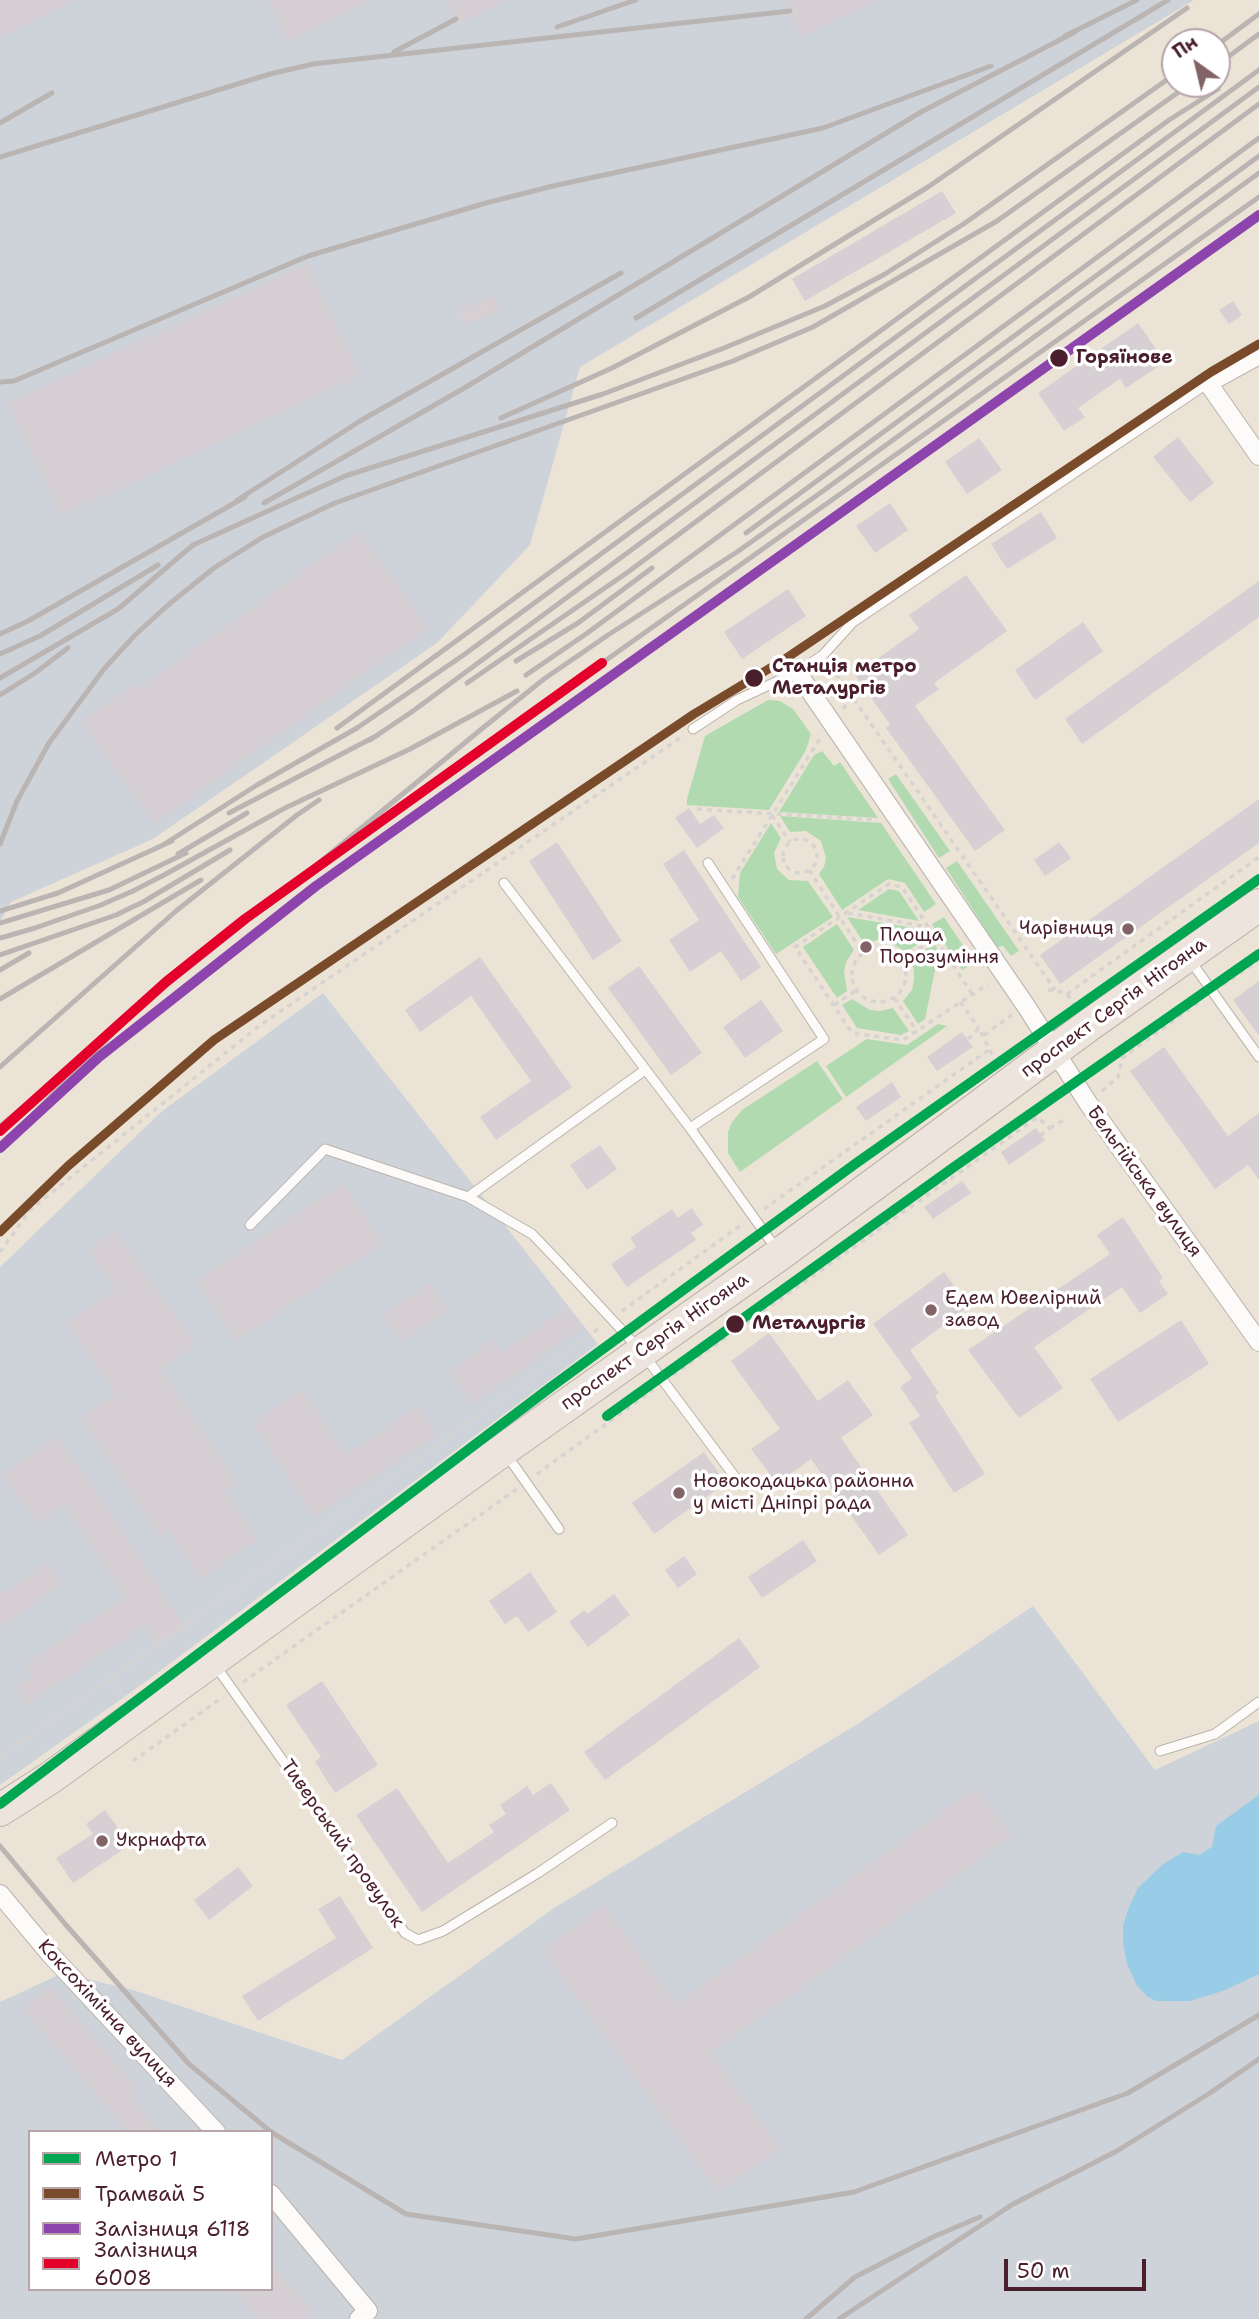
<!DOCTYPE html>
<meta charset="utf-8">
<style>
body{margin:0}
#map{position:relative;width:1259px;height:2319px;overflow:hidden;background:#ebe4d6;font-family:"Shantell Sans",sans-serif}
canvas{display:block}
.legend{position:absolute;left:28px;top:2130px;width:245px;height:161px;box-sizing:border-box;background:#fff;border:2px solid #b7a5aa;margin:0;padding:9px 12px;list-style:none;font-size:21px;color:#4a1f2b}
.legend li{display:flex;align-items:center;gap:14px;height:35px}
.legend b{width:35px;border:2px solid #b7a5aa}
.north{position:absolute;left:1161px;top:28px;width:70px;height:70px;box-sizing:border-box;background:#fff;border:2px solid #b7a5aa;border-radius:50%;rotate:326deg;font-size:19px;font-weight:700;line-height:28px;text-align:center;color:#4a1f2b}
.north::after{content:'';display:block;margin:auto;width:24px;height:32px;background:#826467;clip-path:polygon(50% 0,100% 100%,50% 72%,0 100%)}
.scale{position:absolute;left:1004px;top:2259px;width:142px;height:32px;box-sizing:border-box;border:4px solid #4a1f2b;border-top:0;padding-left:9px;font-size:21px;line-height:24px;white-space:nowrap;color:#4a1f2b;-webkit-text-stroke:5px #fff;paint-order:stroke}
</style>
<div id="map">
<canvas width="1259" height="2319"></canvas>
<ul class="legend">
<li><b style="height:9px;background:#00a651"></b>Метро 1</li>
<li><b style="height:9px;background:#7a4b2a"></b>Трамвай 5</li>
<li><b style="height:9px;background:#8e44ad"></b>Залізниця 6118</li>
<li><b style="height:9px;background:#e4002b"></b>Залізниця 6008</li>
</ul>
<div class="north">Пн</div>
<div class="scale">50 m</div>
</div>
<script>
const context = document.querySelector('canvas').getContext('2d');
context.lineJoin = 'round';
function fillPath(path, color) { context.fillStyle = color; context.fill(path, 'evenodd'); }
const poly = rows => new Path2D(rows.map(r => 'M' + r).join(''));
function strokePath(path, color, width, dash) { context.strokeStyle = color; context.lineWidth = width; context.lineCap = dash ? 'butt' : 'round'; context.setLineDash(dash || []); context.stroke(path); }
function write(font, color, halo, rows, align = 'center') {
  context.font = font + ' "Shantell Sans",sans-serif'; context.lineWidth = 7; context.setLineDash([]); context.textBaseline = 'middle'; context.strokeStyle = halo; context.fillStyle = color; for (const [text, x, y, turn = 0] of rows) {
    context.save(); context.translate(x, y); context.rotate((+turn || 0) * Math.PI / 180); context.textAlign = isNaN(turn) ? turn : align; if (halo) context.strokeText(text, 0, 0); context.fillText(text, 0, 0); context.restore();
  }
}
const industrial = poly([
 [0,0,1194,0,580,367,530,545,437,643,153,839,11,902,0,922],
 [323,993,598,1344,144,1683,0,1785,0,1267,162,1111],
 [1033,1606,1155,1770,1259,1721,1259,2319,0,2319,0,2002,63,1973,133,1990,342,2060,554,1908,856,1725],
 [30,2132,271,2132,271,2289,30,2289]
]);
const green = poly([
 [768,700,780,701,793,709,811,734,806,750,769,810,687,805,687,799,705,736],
 [822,751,834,766,840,762,878,818,779,812,814,755],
 [896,774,950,851,939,858,888,779],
 [780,816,881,823,936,904,924,912,905,883,888,879,842,910,819,874,824,867,826,858,821,841,806,831,790,832],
 [771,823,781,838,774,853,777,869,789,880,808,881,833,917,776,954,738,897,740,873],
 [957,861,1019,951,1011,956,1003,946,997,947,946,868],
 [889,889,899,891,919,921,858,910],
 [847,917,926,930,930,936,906,952,888,941,878,940,864,943],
 [944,917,974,962,962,970,932,924],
 [837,924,854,950,846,962,844,972,847,991,837,998,803,947],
 [934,944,939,951,925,1019,918,1024,903,1001,912,990,914,980,914,970,911,959],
 [852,999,870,1010,880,1011,893,1008,909,1031,901,1035,857,1028,842,1005],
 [938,1024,947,1026,846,1097,826,1066,867,1039,907,1045],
 [817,1061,843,1099,740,1172,728,1153,728,1132,732,1122,742,1110]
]);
const water = poly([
 [1259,1795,1259,1974,1223,1991,1190,2001,1156,2001,1148,1997,1137,1986,1127,1964,1123,1942,1123,1926,1129,1907,1138,1888,1162,1865,1183,1852,1199,1855,1212,1847,1216,1826]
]);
const building = poly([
 [0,0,75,0,0,37],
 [268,0,371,0,288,41],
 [447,0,509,0,459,24],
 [784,0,878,0,802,37],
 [942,191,956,213,805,301,792,279],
 [307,263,360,376,61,516,8,403],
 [494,296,500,312,465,325,459,309],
 [1233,301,1242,315,1229,324,1219,310],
 [1138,323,1165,362,1126,388,1120,379,1078,408,1085,417,1064,431,1038,393],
 [1178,437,1214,483,1190,502,1153,457],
 [979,438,1002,470,967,494,945,462],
 [890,503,908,530,875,553,856,526],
 [1041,512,1057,538,1007,569,991,544],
 [359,531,428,628,154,824,81,722,136,683,140,688],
 [966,575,1007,631,934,683,939,689,915,706,1005,830,975,851,886,728,890,724,855,675,919,629,909,615],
 [1259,581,1259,617,1082,744,1065,719],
 [788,589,806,616,742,659,724,632],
 [1083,622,1103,651,1035,700,1015,670],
 [1259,799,1259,843,1060,984,1040,955],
 [689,808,700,824,714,815,724,828,697,848,675,818],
 [557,842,622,941,593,960,529,861],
 [1059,842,1071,858,1045,876,1034,860],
 [684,850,761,967,741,981,721,951,690,972,669,940,699,920,663,864],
 [480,957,572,1087,496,1140,480,1117,531,1081,471,996,420,1032,405,1010],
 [639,966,702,1053,671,1075,608,988],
 [1259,981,1259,1036,1233,1000],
 [761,1000,783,1031,745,1058,723,1027],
 [962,1032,973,1047,937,1071,927,1057],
 [1164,1047,1228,1136,1259,1113,1259,1180,1248,1165,1215,1189,1130,1071],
 [892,1082,901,1097,866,1121,856,1107],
 [1036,1128,1045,1140,1009,1165,1001,1152],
 [600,1145,617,1169,587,1190,570,1165],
 [962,1181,971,1193,933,1219,924,1207],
 [343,1183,383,1243,236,1341,196,1281],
 [692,1208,703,1225,691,1233,696,1240,627,1287,611,1264,636,1247,630,1238,672,1209,678,1218],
 [1123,1217,1163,1278,1159,1281,1168,1294,1140,1313,1122,1287,1034,1347,1063,1388,1019,1418,968,1350,1110,1254,1097,1235],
 [115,1231,196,1344,161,1369,238,1483,225,1491,258,1539,201,1579,168,1530,159,1536,80,1418,116,1394,67,1323,116,1289,88,1250],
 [944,1272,969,1306,910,1350,939,1393,935,1396,985,1474,954,1493,909,1423,920,1416,900,1387,912,1378,873,1324],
 [430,1283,448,1310,401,1342,383,1315],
 [567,1307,582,1328,472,1405,448,1372,493,1339,502,1352],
 [1181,1320,1209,1364,1118,1422,1090,1379],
 [769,1333,818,1401,848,1380,873,1415,841,1438,908,1535,879,1555,811,1459,777,1484,751,1449,780,1429,731,1361],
 [303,1389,346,1455,417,1406,437,1435,314,1517,253,1423],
 [56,1436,92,1485,184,1626,157,1645,144,1626,26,1705,15,1688,32,1677,24,1665,125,1596,64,1505,38,1524,2,1475],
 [704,1452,726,1483,654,1534,632,1503],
 [803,1540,817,1561,762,1598,748,1577],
 [684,1556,697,1574,678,1588,665,1570],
 [47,1562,62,1584,0,1628,0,1595],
 [530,1572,557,1612,528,1632,517,1616,505,1624,489,1601],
 [614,1594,630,1615,588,1647,569,1622,584,1610,587,1614],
 [739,1638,760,1667,605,1780,584,1752],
 [322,1681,378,1765,335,1793,315,1762,321,1757,286,1705],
 [551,1783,570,1810,422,1912,356,1815,397,1788,448,1863,494,1832,489,1825,506,1814,500,1805,527,1786,533,1795],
 [976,1787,1012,1836,711,2053,780,2148,718,2192,542,1950,604,1905,676,2004],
 [105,1810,130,1845,73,1883,56,1858,93,1834,86,1824],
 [238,1867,253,1886,209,1920,194,1900],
 [340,1896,373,1948,258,2021,242,1996,336,1938,318,1909],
 [50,1986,138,2089,130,2096,160,2132,128,2132,23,2009],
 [271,2264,313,2312,305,2319,259,2319,233,2289,271,2289]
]);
const path = poly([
 [462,318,491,308],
 [831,666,1055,990],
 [843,709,852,697],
 [697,809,877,820],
 [772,815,790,842],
 '783 856a17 17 0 1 1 34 0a17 17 0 1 1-34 0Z',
 [809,870,863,953],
 [732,879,821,737],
 [848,913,929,927],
 '852 975a27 27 0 1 1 54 0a27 27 0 1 1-54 0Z',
 [902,960,935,938],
 [1223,985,1259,960],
 [1048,990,1055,990,1067,994,1074,1005],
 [972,994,902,887,889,884,795,947,852,1033,903,1040,988,984],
 [1067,994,1259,857],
 [894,998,917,1031],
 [960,1002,979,1028],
 [834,1005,857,990],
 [984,1035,1012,1015],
 [968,1039,979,1028,994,1059],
 [1102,1091,1118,1077,1122,1058,1202,1000],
 [1033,1113,1050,1128,1041,1135],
 [1050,1128,1064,1120],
 [764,1209,990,1049],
 [0,1252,30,1210,259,1026,683,736],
 [622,1311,744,1223],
 [673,1375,1038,1117],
 [537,1474,653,1390],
 [113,1678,125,1696],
 [243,1682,517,1489],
 [0,1756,113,1678,602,1326],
 [133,1761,223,1697]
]);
const lane = poly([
 [693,729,737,700,797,672,823,655,853,622,1208,383],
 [504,883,690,1128,777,1250],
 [1190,960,1259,1057],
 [690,1128,824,1039,708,863],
 [468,1197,532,1234,557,1260,641,1351,741,1485],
 [250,1225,325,1149,468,1197,645,1070],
 [506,1454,559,1529],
 [215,1665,405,1933,418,1940,443,1931,538,1873,612,1823],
 [1160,1751,1215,1734,1259,1702]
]);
const street = poly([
 [1259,355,1208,383,1259,456],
 [797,672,1026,1006,1088,1103,1259,1342],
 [0,1894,50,1954,216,2132],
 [271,2194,368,2311,359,2319]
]);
const highway = poly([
 [0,1810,50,1778,503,1450,780,1254,1089,1025,1259,905]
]);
const rail = poly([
 [557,27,636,0],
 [1065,36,1137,0],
 [1217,45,1259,14],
 [394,52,456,19],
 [1217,65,1259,34],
 [0,123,52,93],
 [0,157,270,74,313,64,790,11],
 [636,318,1168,0],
 [0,382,14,381,308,256,486,203,553,186,823,128,991,66],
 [501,418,612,368,749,297,928,187,1187,8],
 [236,501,360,421,621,273],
 [264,503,466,387,921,112,1075,32],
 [746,533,1259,156],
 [0,634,28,621,245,497],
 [0,654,40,636,158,565],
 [516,661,578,623,652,568],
 [602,663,1259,197],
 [526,675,586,634,1259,138],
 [0,678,118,609,193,545,345,476,603,394,724,348,825,306,885,274,965,223,1175,74],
 [467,683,628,572,1259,104],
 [0,695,35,673,68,648],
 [337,728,1169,120,1218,89],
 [370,740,413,711,1259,87],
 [229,813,378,735],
 [0,844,17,801,49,743,104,669,135,635,168,605,214,568,263,537,335,503,733,361,813,327,997,221,1190,84],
 [163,845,257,785,357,728,465,654,1259,70],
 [178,854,247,813],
 [303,876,484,727,544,679,608,635,737,552,823,491,1259,173],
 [0,911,58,893,172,841],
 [0,923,109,890,186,853],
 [0,938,35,928,101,905,133,891,164,875,285,808,410,749,517,691],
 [0,955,116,915,143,902,230,850],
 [0,970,29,953],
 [0,999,201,880],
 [0,1067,176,911,297,815,319,800],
 [0,1126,49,1086],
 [0,1148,144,1002],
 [0,1846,66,1925,189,2064,271,2132],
 [271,2132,406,2214,576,2239,854,2192,1128,2093,1259,2015],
 [806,2319,855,2277,935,2236,980,2217],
 [839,2319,1013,2204,1117,2151,1210,2093,1259,2059]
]);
const rail1 = poly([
 [0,1148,99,1057,316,886,1259,215]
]);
const rail2 = poly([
 [0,1131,166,982,245,919,602,663]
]);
const tram1 = poly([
 [0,1232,68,1166,214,1040,694,714,785,659,1211,372,1259,344]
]);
const metro1 = poly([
 [607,1416,954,1167,1259,954],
 [0,1804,551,1387,855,1164,1259,879]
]);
const markers = [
 [1059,358,10,"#4a1f2b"],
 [754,678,10,"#4a1f2b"],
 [1128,929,7,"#826467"],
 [866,947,7,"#826467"],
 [931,1310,7,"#826467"],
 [735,1324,10,"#4a1f2b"],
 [679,1493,7,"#826467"],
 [102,1841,7,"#826467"]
];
const stopNames = [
 ["Горяїнове",1076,358],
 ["Станція метро",772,667],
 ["Металургів",772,689],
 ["Металургів",752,1324]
];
const poiNames = [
 ["Чарівниця",1114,929,"right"],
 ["Площа",880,936],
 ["Порозуміння",880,958],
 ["Едем Ювелірний",945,1299],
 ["завод",945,1321],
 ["Новокодацька районна",693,1482],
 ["у місті Дніпрі рада",693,1504],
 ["Укрнафта",116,1841]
];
const streetNames = [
 ["проспект Сергія Нігояна",1114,1008,-36],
 ["Бельгійська вулиця",1144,1182,54],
 ["проспект Сергія Нігояна",655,1342,-35],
 ["Тиверський провулок",342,1844,55],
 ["Коксохімічна вулиця",107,2014,47]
];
fillPath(industrial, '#ced3da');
fillPath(green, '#b1dab0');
fillPath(water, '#98cce7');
fillPath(building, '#d6cfd4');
strokePath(lane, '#bbb2ab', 11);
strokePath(street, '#bbb2ab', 20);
strokePath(highway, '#bbb2ab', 34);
strokePath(path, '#d7d3d0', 3.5, [5, 5]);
strokePath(lane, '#fcfbf9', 9);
strokePath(street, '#fcfbf9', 18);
strokePath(highway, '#ede5dd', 32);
strokePath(rail, '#bab4b3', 5);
strokePath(rail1, '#8e44ad', 10);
strokePath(rail2, '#e4002b', 10);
strokePath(tram1, '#7a4b2a', 9);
strokePath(metro1, '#00a651', 10);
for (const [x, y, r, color] of markers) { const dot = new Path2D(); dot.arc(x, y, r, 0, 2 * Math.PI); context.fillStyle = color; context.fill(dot); strokePath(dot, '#fff', 2.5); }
write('bold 19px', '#4a1f2b', '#fff', stopNames, 'left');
write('19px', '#4a1f2b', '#fff', poiNames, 'left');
write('19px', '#4a1f2b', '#fff', streetNames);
</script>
